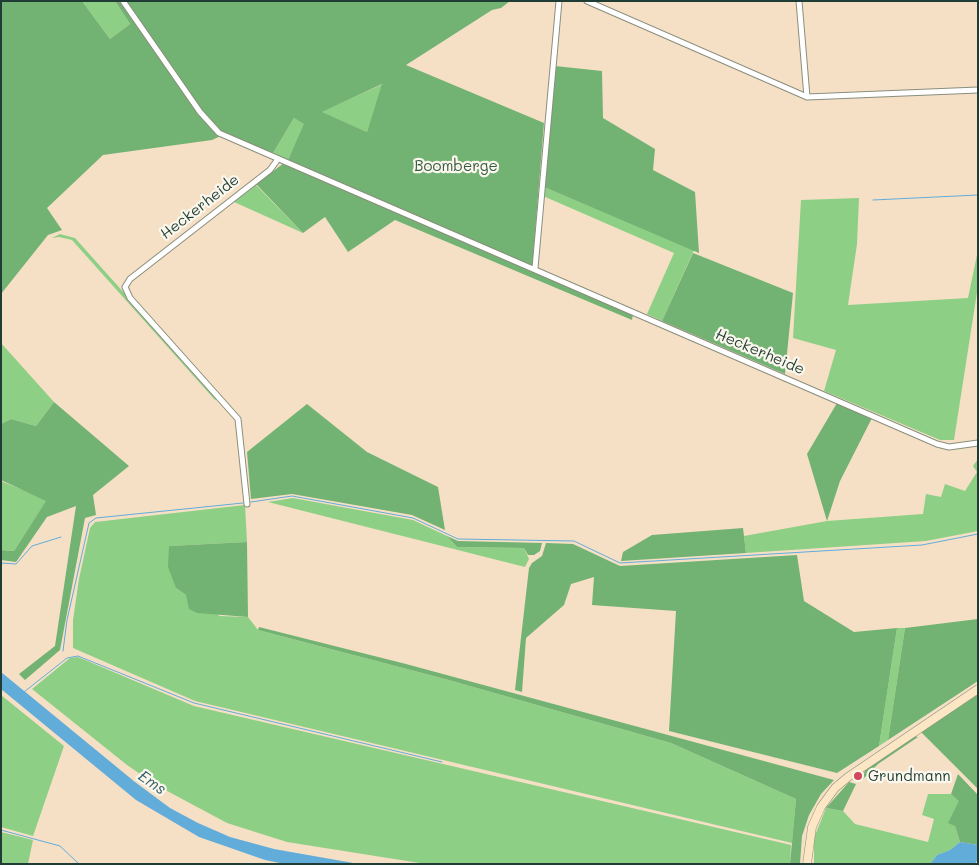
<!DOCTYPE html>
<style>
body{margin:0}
#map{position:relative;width:979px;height:865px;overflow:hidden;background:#f5e0c6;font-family:Mali,sans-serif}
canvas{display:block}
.frame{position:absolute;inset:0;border:2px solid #1f3d34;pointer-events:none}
</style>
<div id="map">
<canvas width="979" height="865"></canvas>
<div class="frame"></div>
</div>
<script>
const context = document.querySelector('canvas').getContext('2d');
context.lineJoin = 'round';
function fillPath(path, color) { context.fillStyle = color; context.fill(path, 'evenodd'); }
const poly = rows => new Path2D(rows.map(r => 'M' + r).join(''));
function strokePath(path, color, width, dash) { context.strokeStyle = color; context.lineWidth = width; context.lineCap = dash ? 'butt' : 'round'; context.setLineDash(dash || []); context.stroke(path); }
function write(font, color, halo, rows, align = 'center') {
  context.font = font + ' Mali,sans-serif'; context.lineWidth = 4.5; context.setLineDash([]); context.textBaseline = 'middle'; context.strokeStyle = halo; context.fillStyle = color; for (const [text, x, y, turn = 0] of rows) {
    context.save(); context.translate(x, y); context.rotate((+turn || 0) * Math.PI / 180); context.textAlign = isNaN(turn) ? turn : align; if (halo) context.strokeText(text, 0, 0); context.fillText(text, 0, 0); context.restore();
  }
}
const green = poly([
 [82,1,115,1,130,24,110,39],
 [383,84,367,132,321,112],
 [294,118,305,124,288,160,273,153],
 [256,185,303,233,234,202],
 [544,187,694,250,662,321,647,314,674,253,543,196],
 [859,198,857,244,848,305,968,298,978,250,978,286,954,440,940,440,824,391,836,350,793,338,801,200],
 [60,234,75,238,218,398,215,400,72,240,59,237,52,238],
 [1,343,54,402,36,426,11,419,1,424],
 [978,459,978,531,926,541,746,553,744,536,827,521,923,514,926,494,941,497,945,484,965,491,977,472,973,466],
 [1,481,47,500,14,551,1,550],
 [293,498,413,520,447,536,457,547,524,548,529,559,525,567,268,502],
 [245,505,247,542,169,546,176,588,186,595,220,616,248,617,258,630,445,679,671,743,796,799,792,843,195,701,73,648,73,620,79,579,90,528,95,522],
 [897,628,905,628,888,740,879,746],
 [78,657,194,706,791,845,790,864,426,864,287,842,227,823,156,785,127,765,32,689,70,658],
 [1,695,64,746,33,836,1,827],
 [928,794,951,794,960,800,955,826,960,842,950,850,937,855,930,864,814,864,814,838,826,808,843,811,855,824,928,842,934,819,922,815],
 [1,832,33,840,28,864,1,864]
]);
const forest = poly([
 [1,1,82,1,110,39,130,24,115,1,510,1,501,8,492,10,406,65,544,123,532,269,633,314,632,320,395,220,348,252,325,217,303,233,256,184,288,160,304,124,294,118,273,153,225,134,212,140,103,155,47,208,62,230,48,235,1,294],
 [382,84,367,132,322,112],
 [555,66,602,71,603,118,655,149,653,170,695,192,699,253,544,187],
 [693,253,793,293,785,374,662,321],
 [54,402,129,466,93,495,96,515,85,518,60,650,25,680,19,674,55,646,76,506,47,517,16,562,1,560,1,550,14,551,46,501,1,480,1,424,11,419,36,426],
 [837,403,872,418,840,481,827,521,807,454],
 [307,404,367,452,438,487,445,530,412,515,292,494,251,499,247,452],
 [743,528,746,553,621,561,623,552,652,535],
 [447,536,458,541,542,543,540,551,534,555,528,555,524,548,457,547],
 [247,542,248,617,197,613,189,609,186,595,176,588,168,567,169,546],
 [546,543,573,544,620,566,797,555,804,601,854,632,897,628,879,746,837,773,669,731,676,611,592,605,594,577,571,584,564,605,526,638,522,692,515,690,529,568,532,563,542,556],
 [978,619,978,681,888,740,905,628],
 [259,627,406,664,834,780,821,794,809,815,802,836,800,864,790,864,796,799,671,743,445,679,258,630],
 [978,694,978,789,921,732],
 [914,736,918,737,878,764,863,779,865,769],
 [958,774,978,795,978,845,960,842,955,826,948,823,959,801,951,794],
 [849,782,856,784,843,811,826,808]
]);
const water = poly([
 [1,672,135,782,170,808,198,823,230,837,274,849,359,864,285,864,265,860,199,837,136,800,1,689],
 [960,842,978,845,978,859,975,864,930,864,937,855,950,850]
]);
const stream = poly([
 [873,200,978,195],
 [251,502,292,496,413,518,458,539,574,541,620,563,922,545,978,534],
 [1,563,16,564,32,546,61,537],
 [63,651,67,620,89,523,96,518,243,503],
 [24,692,67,658,78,656,194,703,442,762],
 [1,830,60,846,79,864]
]);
const street = poly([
 [123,1,200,112,219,133,937,444,949,447,978,443],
 [587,1,807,97,978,90],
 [799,1,807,97],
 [535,268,559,1],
 [247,504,238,419,130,298,125,287,130,279,270,170,278,159]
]);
const secondary = poly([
 [807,864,812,827,821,807,835,788,848,777,978,689]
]);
const markers = [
 [858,776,5,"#d1495b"]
];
const parkNames = [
 ["Boomberge",456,166]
];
const streetNames = [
 ["Heckerheide",200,207,-38],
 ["Heckerheide",760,352,23]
];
const poiNames = [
 ["Grundmann",868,776]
];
const waterNames = [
 ["Ems",152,783,35]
];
fillPath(green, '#8ecf86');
fillPath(forest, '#72b273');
fillPath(water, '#62acda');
strokePath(stream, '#62acda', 1);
strokePath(street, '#8a8e7d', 7);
strokePath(secondary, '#8a8e7d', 9);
strokePath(street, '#fff', 5);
strokePath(secondary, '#fce6c4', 8);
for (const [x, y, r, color] of markers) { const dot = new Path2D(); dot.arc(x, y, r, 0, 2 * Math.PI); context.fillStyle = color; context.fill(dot); strokePath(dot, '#fbf7ec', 2); }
write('15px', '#355a44', '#fbf7ec', parkNames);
write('15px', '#1f3d34', '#fbf7ec', streetNames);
write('15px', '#1f3d34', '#fbf7ec', poiNames, 'left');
write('italic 16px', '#335e66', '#fbf7ec', waterNames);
</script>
